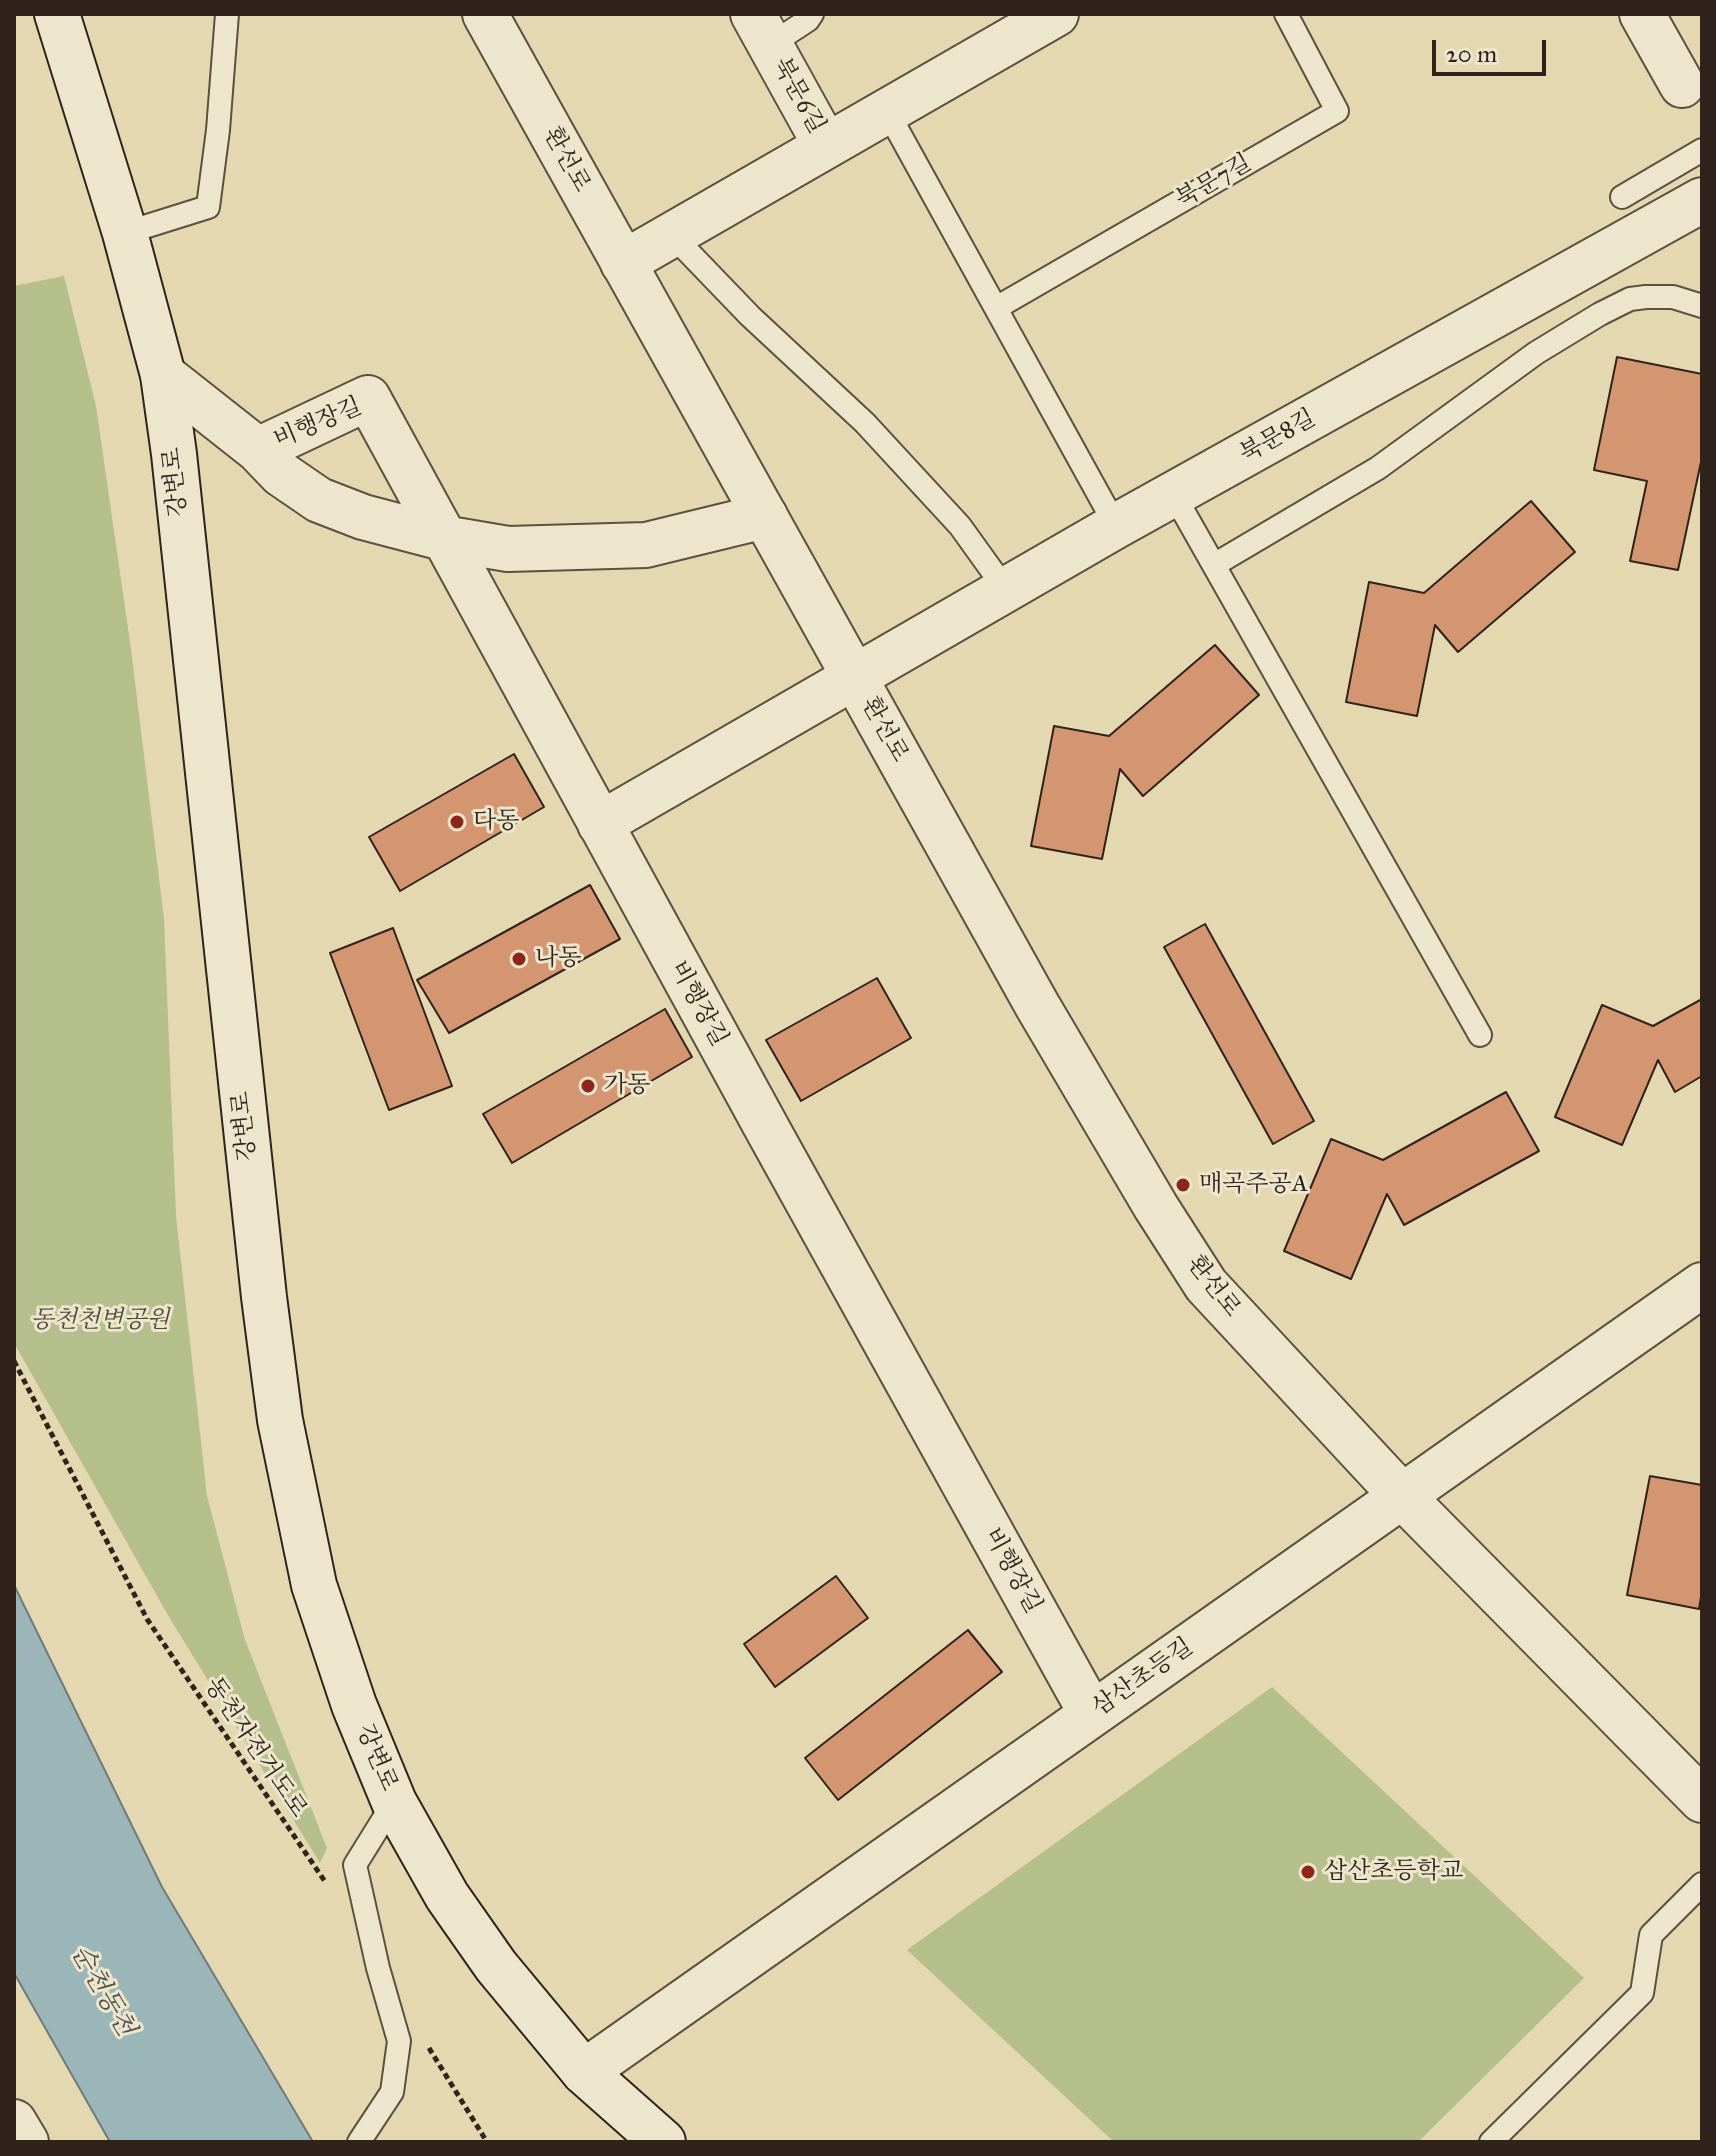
<!DOCTYPE html>
<meta charset="utf-8">
<style>
body{margin:0}
#map{position:relative;width:1716px;height:2156px;overflow:hidden;background:#e4d8b1;font-family:"IM FELL Great Primer",serif}
canvas{display:block}
.frame{position:absolute;inset:0;border:16px solid #2f231c;pointer-events:none}
.scale{position:absolute;left:1432px;top:40px;width:114px;height:36px;box-sizing:border-box;border:4px solid #2f231c;border-top:0;padding-left:10px;font-size:24px;line-height:28px;white-space:nowrap;color:#2f231c;-webkit-text-stroke:6px #ede6cc;paint-order:stroke}
</style>
<div id="map">
<canvas width="1716" height="2156"></canvas>
<div class="frame"></div>
<div class="scale">20 m</div>
</div>
<script>
const context = document.querySelector('canvas').getContext('2d');
context.lineJoin = 'round';
function fillPath(path, color) { context.fillStyle = color; context.fill(path, 'evenodd'); }
const poly = rows => new Path2D(rows.map(r => 'M' + r).join(''));
function strokePath(path, color, width, dash) { context.strokeStyle = color; context.lineWidth = width; context.lineCap = dash ? 'butt' : 'round'; context.setLineDash(dash || []); context.stroke(path); }
function write(font, color, halo, rows, align = 'center') {
  context.font = font + ' "IM FELL Great Primer","Noto Serif KR",serif'; context.lineWidth = 6; context.setLineDash([]); context.textBaseline = 'middle'; context.strokeStyle = halo; context.fillStyle = color; for (const [text, x, y, turn = 0] of rows) {
    context.save(); context.translate(x, y); context.rotate((+turn || 0) * Math.PI / 180); context.textAlign = isNaN(turn) ? turn : align; if (halo) context.strokeText(text, 0, 0); context.fillText(text, 0, 0); context.restore();
  }
}
const green = poly([
 [64,276,96,406,131,649,164,919,176,1216,207,1496,245,1640,327,1848,320,1863,169,1617,14,1343,14,286],
 [1272,1687,1584,1978,1418,2142,1114,2142,907,1950]
]);
const water = poly([
 [14,1585,162,1887,313,2142,110,2142,14,1973,14,1585]
]);
const building = poly([
 [1617,357,1702,374,1702,457,1678,570,1630,561,1647,481,1594,470,1617,357],
 [1531,501,1575,552,1458,652,1435,625,1417,716,1346,702,1369,582,1424,593,1531,501],
 [1215,645,1259,695,1143,796,1120,769,1102,859,1031,846,1054,726,1109,736,1215,645],
 [514,754,544,807,400,891,369,837,514,754],
 [590,885,620,939,449,1033,417,980,590,885],
 [1205,924,1314,1121,1273,1144,1164,947,1205,924],
 [393,928,452,1086,389,1110,330,953,393,928],
 [877,978,911,1038,801,1101,766,1040,877,978],
 [1702,999,1702,1076,1675,1092,1658,1060,1622,1145,1555,1117,1602,1005,1653,1026,1702,999],
 [665,1009,692,1057,512,1163,483,1114,665,1009],
 [1506,1092,1539,1151,1404,1225,1387,1194,1351,1279,1284,1251,1331,1139,1383,1160,1506,1092],
 [1650,1476,1702,1485,1702,1591,1699,1609,1627,1595,1650,1476],
 [836,1576,868,1618,775,1687,744,1644,836,1576],
 [968,1630,1002,1672,838,1800,805,1758,968,1630]
]);
const path = poly([
 [14,1361,147,1619,326,1883],
 [429,2048,487,2142]
]);
const service = poly([
 [770,45,808,20,812,14],
 [887,111,1116,526],
 [1622,197,1702,150],
 [125,233,208,207,218,130,227,14],
 [672,235,750,316,865,423,960,526,1006,590],
 [996,308,1337,111,1286,14],
 [1174,495,1480,1035],
 [1214,565,1378,468,1536,353,1600,314,1630,299,1646,297,1673,297,1702,306],
 [359,2142,392,2092,399,2041,378,1968,355,1865,394,1802],
 [1491,2142,1642,1993,1651,1935,1702,1884]
]);
const minor = poly([
 [753,14,826,146],
 [1642,14,1682,85],
 [623,263,1056,14],
 [163,375,258,450,281,474,319,500,363,517,443,538,508,549,646,545,765,516],
 [258,450,368,398,769,1132,1091,1713],
 [600,824,1116,526,1702,200]
]);
const tertiary = poly([
 [485,14,1037,1005,1156,1207,1206,1285,1403,1497,1702,1800],
 [584,2072,1702,1285],
 [14,2122,26,2142]
]);
const secondary = poly([
 [57,14,125,233,163,375,174,454,264,1297,280,1420,314,1585,354,1705,394,1802,447,1896,496,1966,584,2072,663,2142]
]);
const markers = [
 [457,822,8,"#8f2418"],
 [519,959,8,"#8f2418"],
 [588,1086,8,"#8f2418"],
 [1183,1185,8,"#8f2418"],
 [1308,1872,8,"#8f2418"]
];
const streetNames = [
 ["북문6길",798,96,61],
 ["환선로",566,160,61],
 ["북문7길",1214,182,-30],
 ["비행장길",318,424,-23],
 ["북문8길",1278,437,-29],
 ["강변로",176,482,-96],
 ["환선로",884,730,61],
 ["비행장길",698,1004,61],
 ["강변로",245,1126,-96],
 ["환선로",1213,1287,52],
 ["비행장길",1012,1571,61],
 ["삼산초등길",1143,1678,-35],
 ["동천자전거도로",255,1748,56],
 ["강변로",376,1758,67]
];
const poiNames = [
 ["다동",473,822],
 ["나동",535,959],
 ["가동",604,1086],
 ["매곡주공A",1199,1185],
 ["삼산초등학교",1324,1872]
];
const parkNames = [
 ["동천천변공원",100,1321]
];
const waterNames = [
 ["순천동천",102,1991,60]
];
fillPath(green, '#b4bf8c');
fillPath(water, '#9bb6b8');
strokePath(water, '#707b7a', 2);
fillPath(building, '#d49571');
strokePath(building, '#2f231c', 2);
strokePath(service, '#5c5041', 26);
strokePath(minor, '#5c5041', 48);
strokePath(tertiary, '#5c5041', 48);
strokePath(secondary, '#2f231c', 48);
strokePath(path, '#2f231c', 5, [6, 4]);
strokePath(service, '#ede6cc', 22);
strokePath(minor, '#ede6cc', 44);
strokePath(tertiary, '#ede6cc', 44);
strokePath(secondary, '#ede6cc', 44);
for (const [x, y, r, color] of markers) { const dot = new Path2D(); dot.arc(x, y, r, 0, 2 * Math.PI); context.fillStyle = color; context.fill(dot); strokePath(dot, '#ede6cc', 3); }
write('24px', '#2f231c', '#ede6cc', streetNames);
write('24px', '#2f231c', '#ede6cc', poiNames, 'left');
write('italic 24px', '#504a38', '#ede6cc', parkNames);
write('italic 26px', '#4f4f4b', '#ede6cc', waterNames);
</script>
